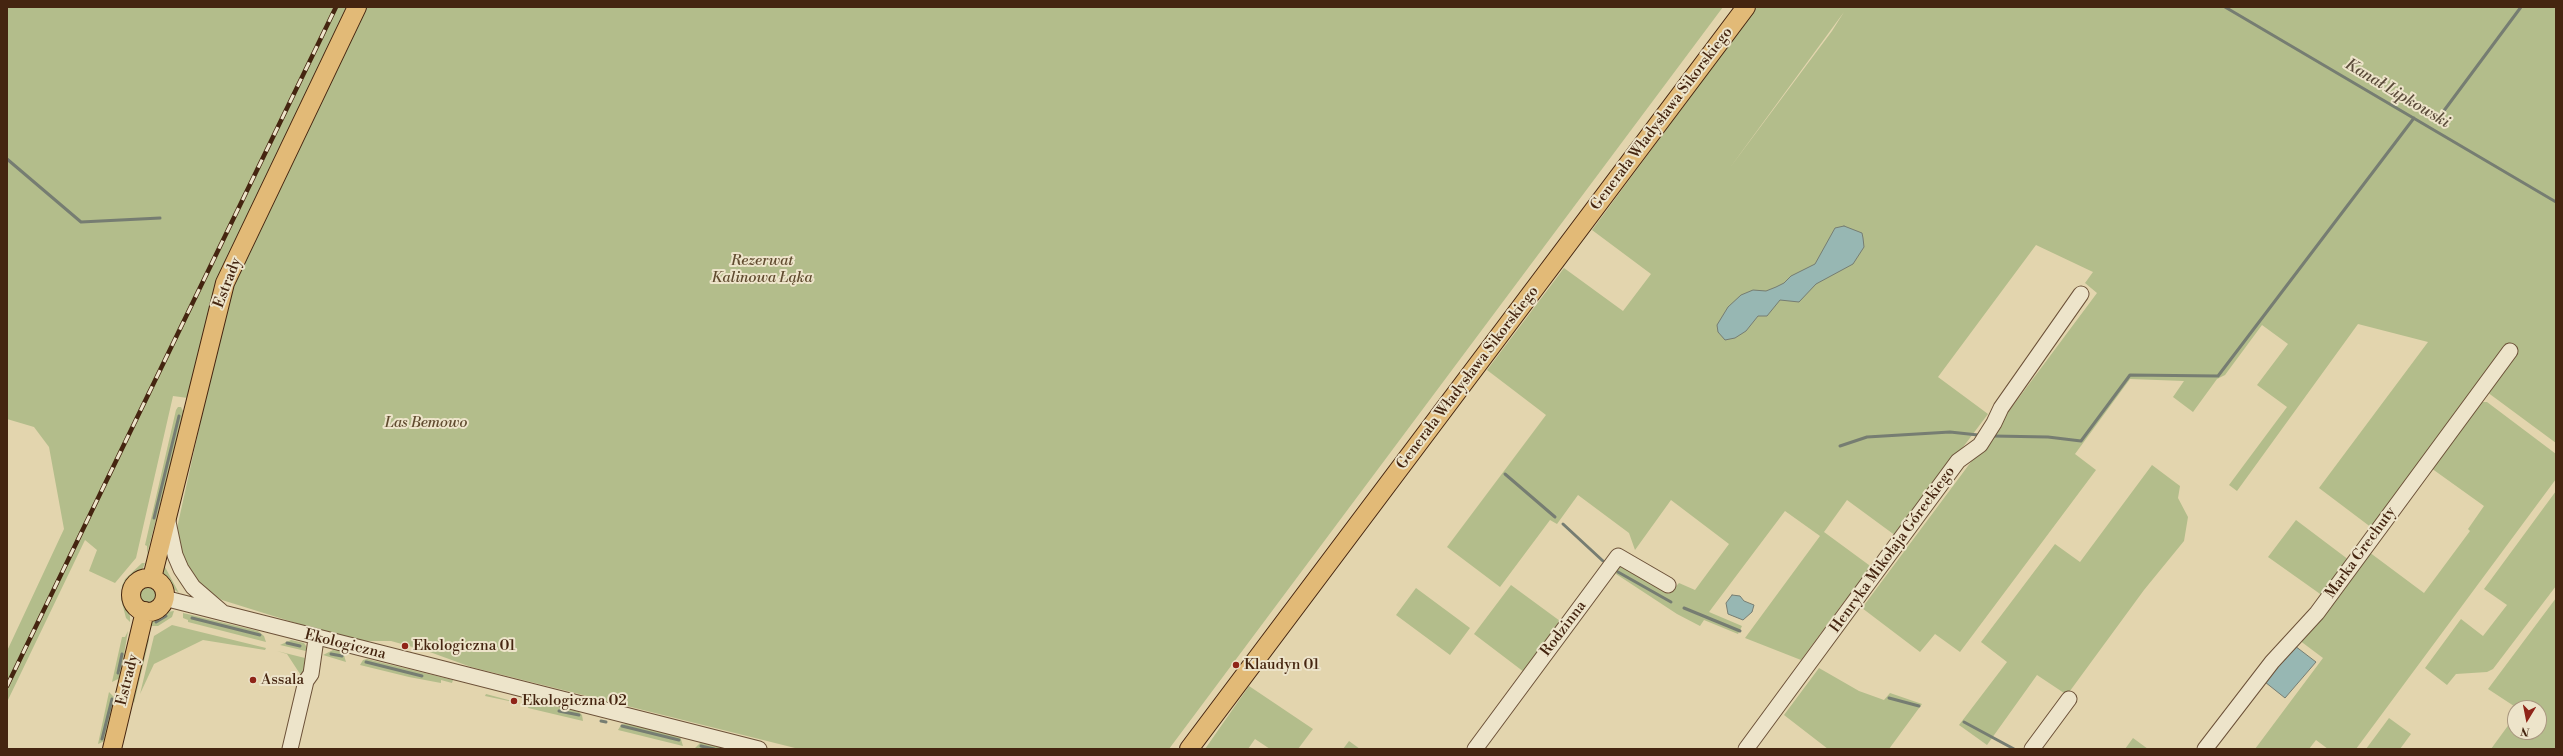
<!DOCTYPE html>
<meta charset="utf-8">
<style>
body{margin:0}
#map{position:relative;width:2563px;height:756px;overflow:hidden;background:#e3d5ae;font-family:"Libre Bodoni",serif}
canvas{display:block}
.frame{position:absolute;inset:0;border:8px solid #452510;pointer-events:none}
.north{position:absolute;left:2507px;top:700px;width:40px;height:40px;box-sizing:border-box;background:#ede4ca;border:1px solid #aa9880;border-radius:50%;rotate:190deg;font-size:11px;font-weight:700;line-height:16px;text-align:center;color:#452510}
.north::after{content:'';display:block;margin:auto;width:14px;height:18px;background:#8f2418;clip-path:polygon(50% 0,100% 100%,50% 72%,0 100%)}
</style>
<div id="map">
<canvas width="2563" height="756"></canvas>
<div class="frame"></div>
<div class="north">N</div>
</div>
<script>
const context = document.querySelector('canvas').getContext('2d');
context.lineJoin = 'round';
function fillPath(path, color) { context.fillStyle = color; context.fill(path, 'evenodd'); }
const poly = rows => new Path2D(rows.map(r => 'M' + r).join(''));
function strokePath(path, color, width, dash) { context.strokeStyle = color; context.lineWidth = width; context.lineCap = dash ? 'butt' : 'round'; context.setLineDash(dash || []); context.stroke(path); }
function write(font, color, halo, rows, align = 'center') {
  context.font = font + ' "Libre Bodoni",serif'; context.lineWidth = 4; context.setLineDash([]); context.textBaseline = 'middle'; context.strokeStyle = halo; context.fillStyle = color; for (const [text, x, y, turn = 0] of rows) {
    context.save(); context.translate(x, y); context.rotate((+turn || 0) * Math.PI / 180); context.textAlign = isNaN(turn) ? turn : align; if (halo) context.strokeText(text, 0, 0); context.fillText(text, 0, 0); context.restore();
  }
}
const green = poly([
 [7,7,350,7,216,289,188,398,173,396,136,558,115,583,89,571,97,550,85,540,7,702,7,651,64,529,49,447,34,427,7,419],
 [364,7,1723,7,1169,749,799,749,471,667,427,651,391,641,362,641,315,629,222,600,202,587,187,569,179,552,177,528,231,284],
 [1757,7,2556,7,2556,443,2487,392,2372,528,2319,488,2428,342,2358,324,2237,491,2229,485,2287,407,2257,385,2288,344,2262,325,2225,375,2217,379,2193,412,2173,397,2184,381,2130,379,2075,454,2096,470,1960,652,1935,634,1920,652,1862,608,2097,293,2085,283,2093,272,2036,245,1938,377,1988,414,1896,536,1847,500,1824,532,1873,568,1849,601,1846,599,1801,660,1745,638,1820,536,1785,511,1709,612,1742,626,1738,634,1704,620,1700,626,1677,614,1613,572,1620,565,1624,567,1669,594,1679,583,1695,590,1729,544,1671,500,1635,550,1629,533,1578,495,1557,524,1550,520,1500,587,1447,547,1546,415,1487,370,1564,268,1623,311,1651,274,1592,230],
 [1844,12,1832,31,1729,169],
 [2479,402,2487,402,2556,454,2556,479,2356,749,2328,749,2316,740,2309,749,2255,749,2323,658,2299,640,2369,552,2424,593,2470,531,2468,529,2484,506,2431,468],
 [178,407,181,407,184,413,147,554,147,546,145,545,176,410],
 [2152,465,2180,486,2178,498,2188,517,2184,541,2144,590,2067,695,2037,675,1987,745,1959,725,2007,662,1981,642,2055,544,2080,562],
 [2556,491,2556,586,2493,669,2487,672,2456,674,2447,685,2425,668,2461,619,2483,636,2507,605,2484,589],
 [2296,520,2349,560,2323,596,2268,557],
 [142,563,145,563,143,568,129,578,124,587,123,599,130,616,130,622,126,618,121,599,122,586,125,579],
 [163,567,165,567,179,593,171,587,163,573],
 '138 594a10 10 0 1 1 20 0a10 10 0 1 1-20 0Z',
 [1511,585,1560,621,1524,672,1474,634],
 [1416,588,1470,628,1450,655,1396,615],
 [2556,598,2556,749,2491,749,2515,716,2515,732,2539,732,2539,708,2517,708,2488,689],
 [174,611,172,617,158,626,148,626,156,617,167,612],
 [183,613,258,631,264,636,266,642,188,622,188,620,183,618],
 [172,625,266,648,265,650,203,640,154,664,140,694,154,636],
 [128,631,120,678,112,682,122,637,125,637],
 [148,635,149,640,134,703,131,699],
 [291,640,304,643,310,652,280,645],
 [333,650,343,652,346,662,323,655],
 [277,651,305,658,304,672,300,674,287,654],
 [367,659,453,680,452,683,441,680,441,683,409,677,360,665,363,660],
 [1819,668,1859,691,1884,700,1890,693,1922,704,1889,749,1828,749,1784,715],
 [1249,686,1313,729,1298,749,1270,749,1255,739,1248,749,1205,749],
 [109,692,115,698,105,741,98,744],
 [486,694,523,704,485,696],
 [529,704,555,705,577,710,582,715,583,721,528,708],
 [2389,718,2411,734,2400,749,2366,749],
 [627,723,680,736,683,746,618,730,621,725],
 [2133,738,2148,749,2125,749],
 [702,741,731,749,695,748],
 [1349,741,1360,749,1343,749]
]);
const water = poly([
 [1844,226,1862,233,1863,238,1864,247,1853,264,1816,284,1799,302,1780,300,1767,316,1758,316,1746,331,1735,338,1725,340,1718,332,1717,325,1728,307,1741,295,1753,290,1766,291,1776,287,1784,283,1791,276,1815,264,1835,228,1844,226],
 [1732,595,1740,596,1744,601,1754,605,1752,612,1743,620,1728,614,1726,603,1732,595],
 [2295,646,2316,662,2285,698,2265,682,2295,646]
]);
const stream = poly([
 [2225,7,2556,202],
 [2440,116,2521,7],
 [7,159,81,222,160,218],
 [1993,436,2048,437,2081,441,2130,375,2218,376,2414,118],
 [1840,446,1867,437,1950,432,1978,435],
 [1505,474,1555,517],
 [154,518,179,416],
 [1563,524,1603,561],
 [1618,572,1671,602],
 [1684,608,1740,631],
 [192,618,260,635],
 [156,622,166,616],
 [287,643,300,646],
 [331,654,342,656],
 [366,662,422,676],
 [118,673,122,654],
 [1889,698,1919,706],
 [559,711,579,715],
 [601,721,606,722],
 [1964,722,2014,749],
 [622,726,679,740],
 [102,739,112,699],
 [701,746,714,749]
]);
const minor = poly([
 [167,517,175,555,181,569,193,587,222,612],
 [164,598,759,749],
 [290,749,306,681,311,674,316,639],
 [1475,749,1618,556,1668,585],
 [1746,749,1958,461,1980,445,1994,423,2001,408,2081,294],
 [2032,749,2069,699],
 [2205,749,2272,662,2317,613,2510,351]
]);
const major = poly([
 [152,578,225,283,357,7],
 '131 595a17 17 0 1 1 34 0a17 17 0 1 1-34 0Z',
 [112,749,145,611],
 [1189,749,1746,7]
]);
const rail = poly([
 [7,686,336,7]
]);
const markers = [
 [405,646,4,"#8f2418"],
 [1236,665,4,"#8f2418"],
 [253,680,4,"#8f2418"],
 [514,701,4,"#8f2418"]
];
const streetNames = [
 ["Generała Władysława Sikorskiego",1662,119,-53],
 ["Estrady",228,283,-69],
 ["Generała Władysława Sikorskiego",1468,378,-53],
 ["Henryka Mikołaja Góreckiego",1893,550,-54],
 ["Marka Grechuty",2361,553,-54],
 ["Rodzinna",1564,629,-53],
 ["Ekologiczna",345,645,14],
 ["Estrady",128,680,-76]
];
const parkNames = [
 ["Rezerwat",762,261],
 ["Kalinowa Łąka",762,278],
 ["Las Bemowo",426,423]
];
const poiNames = [
 ["Ekologiczna 01",413,646],
 ["Klaudyn 01",1244,665],
 ["Assala",261,680],
 ["Ekologiczna 02",522,701]
];
const waterNames = [
 ["Kanał Lipkowski",2397,94,31]
];
fillPath(green, '#b3bd8b');
fillPath(water, '#97b7b3');
strokePath(water, '#767d72', 1);
strokePath(stream, '#767d72', 3);
strokePath(minor, '#6c5138', 17);
strokePath(major, '#452510', 20);
strokePath(minor, '#ede4ca', 15);
strokePath(major, '#e2ba77', 18);
strokePath(rail, '#452510', 4.5);
strokePath(rail, '#ede4ca', 3, [9]);
for (const [x, y, r, color] of markers) { const dot = new Path2D(); dot.arc(x, y, r, 0, 2 * Math.PI); context.fillStyle = color; context.fill(dot); strokePath(dot, '#ede4ca', 1.5); }
write('15px', '#452510', '#ede4ca', streetNames);
write('italic 15px', '#604b2f', '#ede4ca', parkNames);
write('15px', '#452510', '#ede4ca', poiNames, 'left');
write('italic 16px', '#5a4a39', '#ede4ca', waterNames);
</script>
